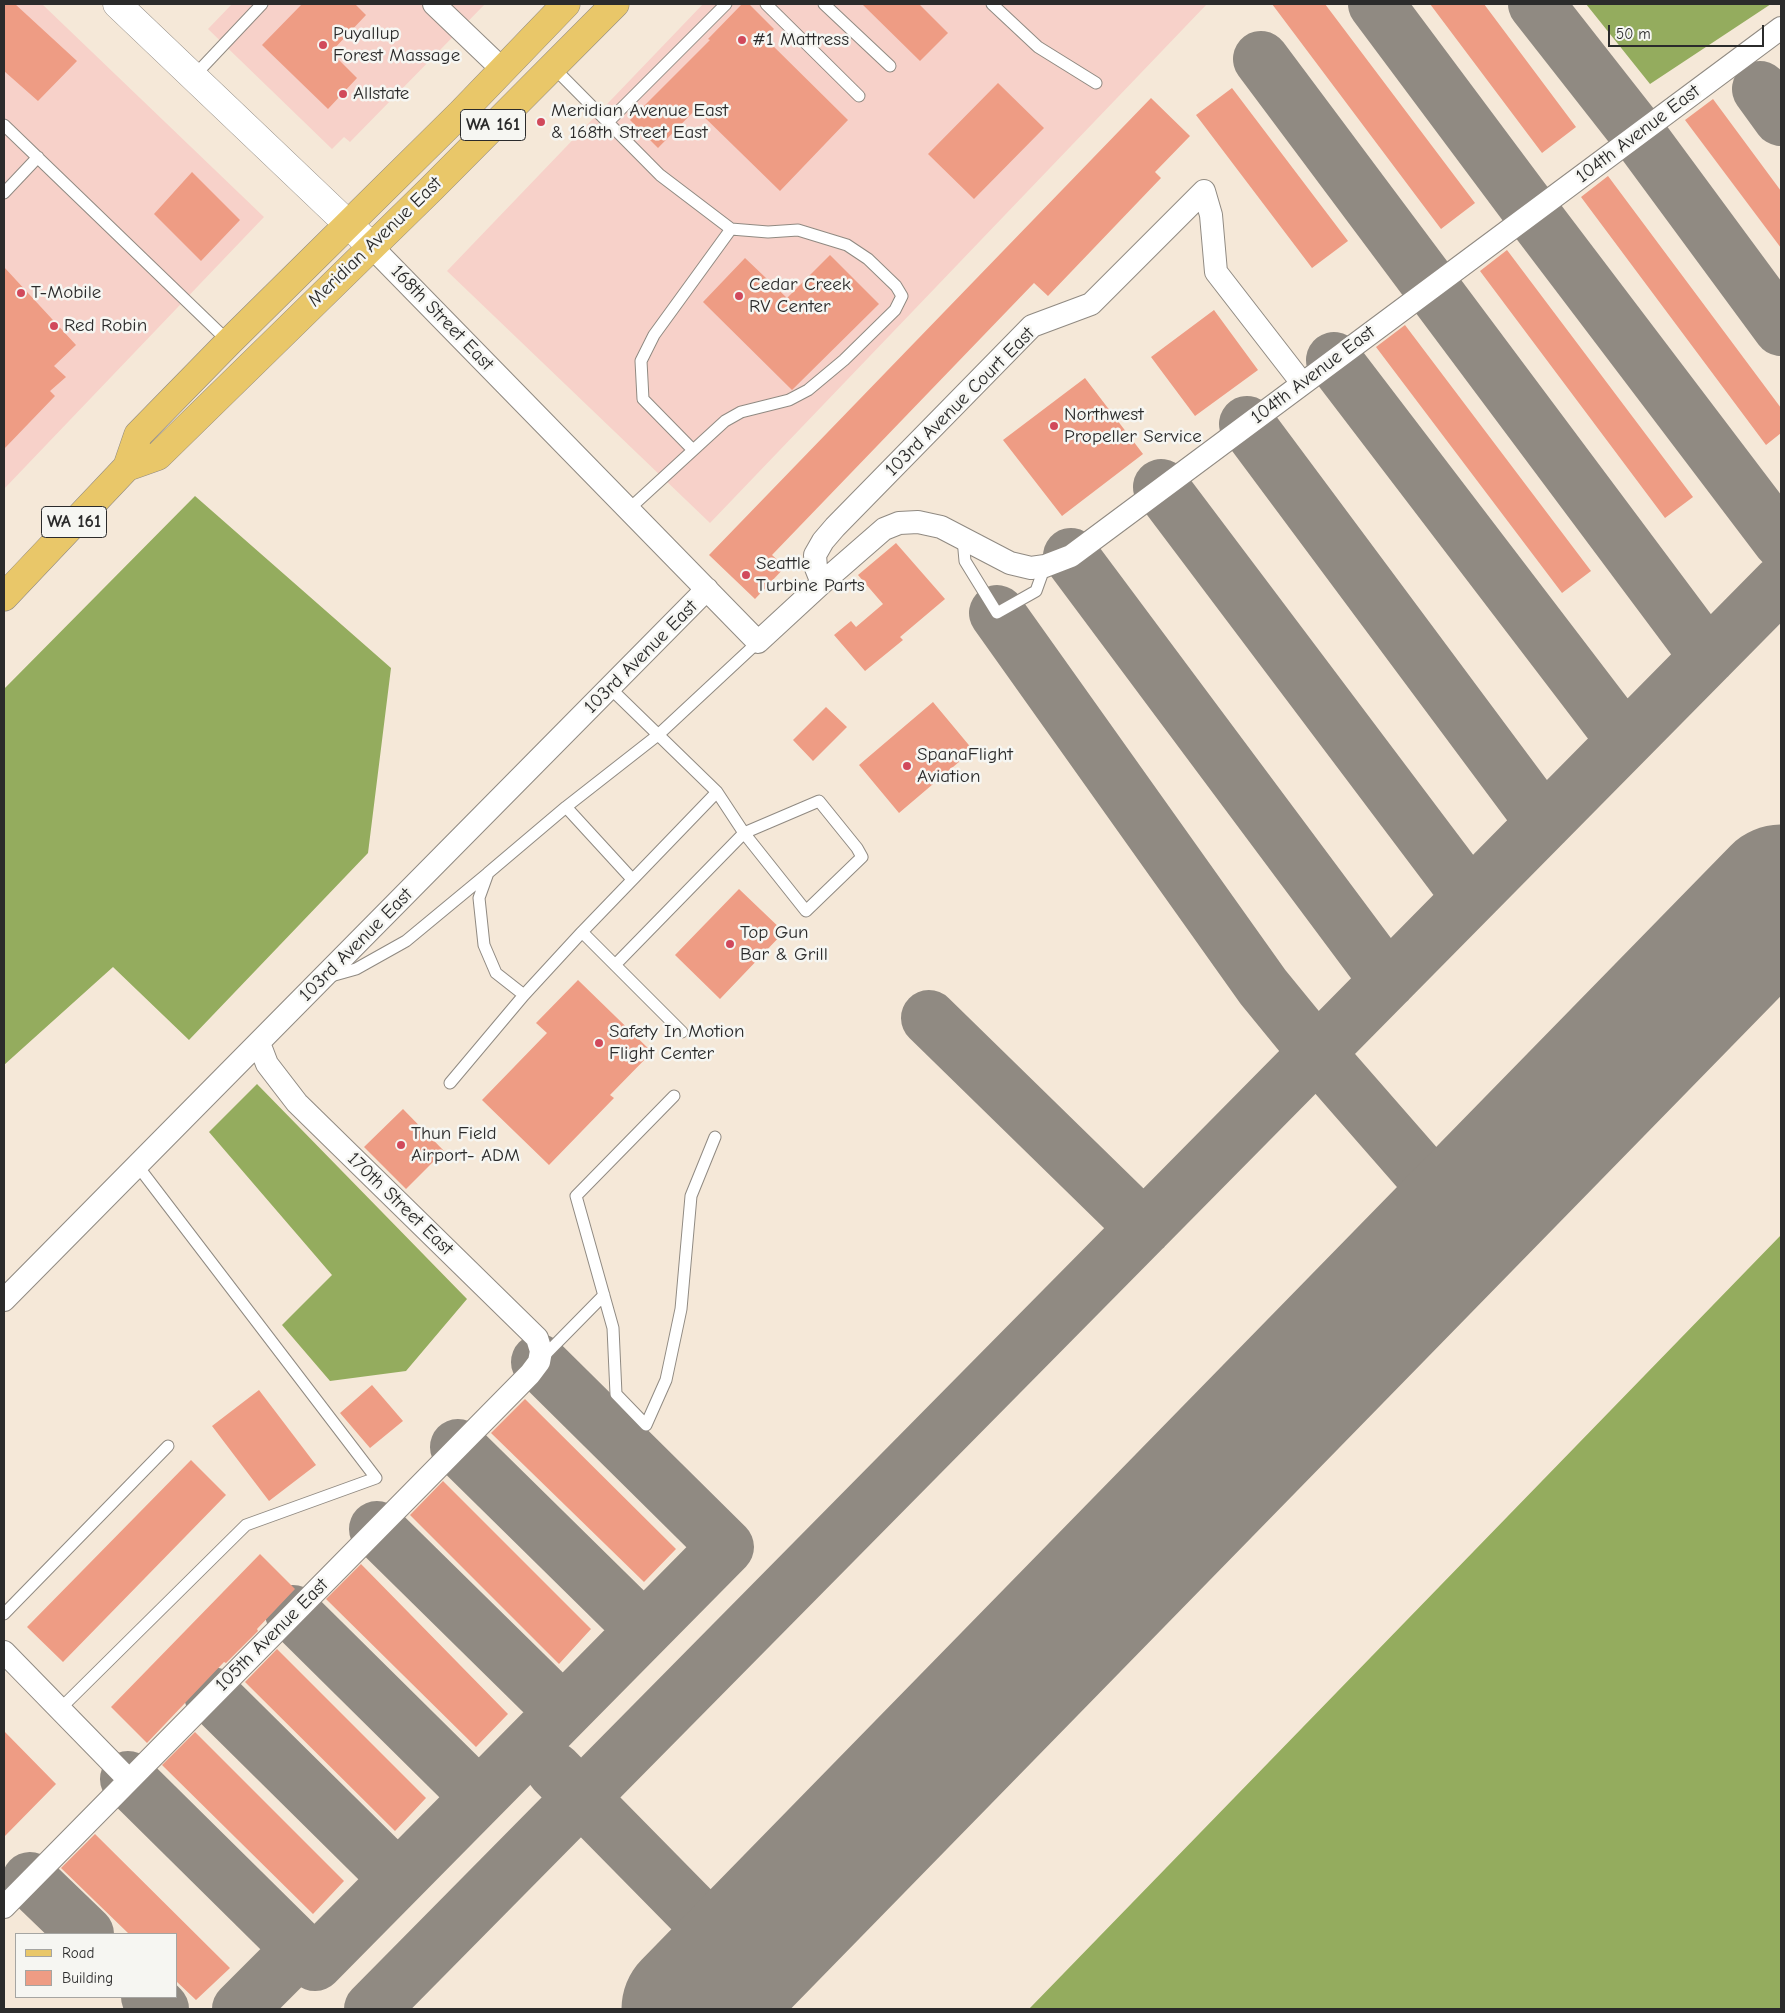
<!DOCTYPE html>
<style>
body{margin:0}
#map{position:relative;width:1785px;height:2013px;overflow:hidden;background:#f5e8d8;font-family:"Comic Neue",sans-serif}
canvas{display:block}
.frame{position:absolute;inset:0;border:5px solid #2b2b2b;pointer-events:none}
.legend{position:absolute;left:15px;top:1933px;width:162px;height:65px;box-sizing:border-box;background:#f6f6f2;border:1px solid #a5a5a2;margin:0;padding:6px 9px;list-style:none;font-size:15px;color:#2b2b2b}
.legend li{display:flex;align-items:center;gap:10px;height:25px}
.legend b{width:25px;border:1px solid #a5a5a2}
.scale{position:absolute;left:1608px;top:25px;width:156px;height:22px;box-sizing:border-box;border:2px solid #2b2b2b;border-top:0;padding-left:6px;font-size:15px;line-height:18px;white-space:nowrap;color:#2b2b2b;-webkit-text-stroke:4px #f6f6f2;paint-order:stroke}
</style>
<div id="map">
<canvas width="1785" height="2013"></canvas>
<div class="frame"></div>
<ul class="legend">
<li><b style="height:6px;background:#e9c769"></b>Road</li>
<li><b style="height:14px;background:#ee9c84"></b>Building</li>
</ul>
<div class="scale">50 m</div>
</div>
<script>
const context = document.querySelector('canvas').getContext('2d');
context.lineJoin = 'round';
function fillPath(path, color) { context.fillStyle = color; context.fill(path, 'evenodd'); }
const poly = rows => new Path2D(rows.map(r => 'M' + r).join(''));
function strokePath(path, color, width, dash) { context.strokeStyle = color; context.lineWidth = width; context.lineCap = dash ? 'butt' : 'round'; context.setLineDash(dash || []); context.stroke(path); }
function write(font, color, halo, rows, align = 'center') {
  context.font = font + ' "Comic Neue",sans-serif'; context.lineWidth = 5; context.setLineDash([]); context.textBaseline = 'middle'; context.strokeStyle = halo; context.fillStyle = color; for (const [text, x, y, turn = 0] of rows) {
    context.save(); context.translate(x, y); context.rotate((+turn || 0) * Math.PI / 180); context.textAlign = isNaN(turn) ? turn : align; if (halo) context.strokeText(text, 0, 0); context.fillText(text, 0, 0); context.restore();
  }
}
const built = poly([
 [4,4,42,4,264,217,4,489],
 [232,4,485,4,350,142,344,137,332,149,208,29],
 [703,4,1207,4,710,523,447,271]
]);
const forest = poly([
 [1586,4,1771,4,1650,84],
 [195,496,391,668,368,853,189,1040,113,967,4,1065,4,689],
 [257,1084,467,1299,406,1371,330,1381,282,1325,332,1275,209,1132],
 [1781,1235,1781,2009,1029,2009]
]);
const taxiway = poly([
 [1376,4,1532,213,1781,541],
 [1536,4,1638,134,1781,328],
 [1261,59,1708,657],
 [1760,89,1781,118],
 [1334,360,1625,741],
 [1247,424,1544,823],
 [1161,487,1470,897],
 [1071,556,1388,981],
 [997,613,1263,987,1317,1053,1463,1220],
 [929,1018,1144,1228],
 [458,1447,644,1630],
 [377,1529,563,1712],
 [293,1613,479,1797],
 [212,1695,398,1879],
 [554,1770,741,1960],
 [128,1779,300,1949],
 [30,1880,86,1934],
 [149,1997,161,2009],
 [240,2009,300,1949,315,1963,726,1547,539,1362],
 [372,2009,1781,583]
]);
const runway = poly([
 [692,2009,1781,895]
]);
const building = poly([
 [4,4,15,4,77,61,38,101,4,71],
 [302,4,355,4,366,15,331,52,357,78,328,109,262,45],
 [742,4,749,4,774,29,765,38,848,120,780,191,696,109,658,148,630,120,710,40,708,39],
 [862,4,919,4,948,33,920,61],
 [1272,4,1325,4,1475,203,1441,229],
 [1430,4,1484,4,1576,127,1542,153],
 [998,83,1044,128,974,199,928,154],
 [1232,88,1348,241,1312,268,1196,115],
 [1151,98,1190,136,1155,172,1161,178,1048,296,1034,283,772,555,785,567,755,599,709,555],
 [1713,99,1781,191,1781,248,1685,120],
 [192,172,240,220,201,261,154,214],
 [1608,176,1781,408,1781,433,1766,445,1581,197],
 [1507,250,1693,497,1665,518,1480,271],
 [830,255,879,304,792,390,703,302,745,258,787,298],
 [4,267,76,345,54,366,66,377,50,391,55,396,4,449],
 [1214,310,1258,370,1195,416,1151,357],
 [1405,325,1591,571,1562,593,1376,347],
 [1085,378,1143,454,1062,516,1003,440],
 [896,543,945,599,900,637,903,640,865,671,834,635,851,621,856,627,883,604,858,575],
 [933,702,973,750,899,813,859,765],
 [826,707,847,727,813,761,793,740],
 [739,889,784,932,720,999,675,955],
 [578,980,652,1052,610,1095,614,1098,549,1165,482,1100,547,1033,536,1023],
 [403,1109,444,1151,406,1189,364,1147],
 [372,1385,403,1421,370,1448,340,1413],
 [259,1390,316,1465,269,1501,212,1426],
 [525,1399,676,1549,644,1582,491,1433],
 [191,1460,226,1495,63,1662,27,1627],
 [443,1481,591,1629,559,1664,410,1515],
 [260,1554,295,1589,257,1629,258,1631,226,1663,224,1662,147,1743,111,1707],
 [361,1564,508,1714,476,1747,326,1599],
 [277,1649,426,1798,395,1831,245,1682],
 [4,1731,56,1784,4,1837],
 [195,1732,344,1881,313,1914,162,1765],
 [95,1834,230,1968,196,2000,176,1981,176,1934,129,1934,61,1868]
]);
const service = poly([
 [766,4,859,96],
 [824,4,890,66],
 [992,4,1038,47,1096,83],
 [552,66,660,175,731,229,768,232,798,230,847,245,868,259,896,286,902,296,895,310,844,360,808,390,789,400,741,412,725,421,629,509],
 [194,76,262,4],
 [608,122,726,4],
 [4,125,229,342],
 [4,193,38,157],
 [693,450,643,399,641,361,654,335,731,229],
 [963,539,965,561,997,613,1036,591,1045,566],
 [610,688,717,792,744,833,819,801,857,848,862,857,806,911,744,833,615,965],
 [632,879,566,807,658,735,758,642],
 [582,932,682,1032],
 [331,976,356,969,406,941,487,874],
 [524,995,496,973,484,945,479,898,488,873,566,807],
 [450,1083,524,995,582,932,717,792],
 [674,1096,576,1196,613,1328,616,1394,646,1425,666,1380,681,1309,691,1196,715,1137],
 [542,1358,604,1295],
 [4,1614,168,1446],
 [60,1709,246,1525,376,1478,137,1165]
]);
const minor = poly([
 [434,4,503,70],
 [372,247,758,642,822,583,816,568,815,555,823,541,835,527,1032,326,1091,304,1204,191,1211,215,1216,272,1302,383],
 [822,583,884,529,899,523,918,522,941,527,1010,563,1031,568,1045,566,1071,556,1781,28],
 [4,1300,707,589],
 [4,1652,128,1779],
 [4,1907,530,1374,539,1362,541,1351,537,1338,297,1103,267,1064,259,1043]
]);
const tertiary = poly([
 [117,4,372,247]
]);
const primary = poly([
 [127,467,158,456,431,189,615,4],
 [4,597,127,467,138,435,229,342,461,113,566,4]
]);
const markers = [
 [742,40,5,"#d1495b"],
 [323,45,5,"#d1495b"],
 [343,94,5,"#d1495b"],
 [541,122,5,"#d1495b"],
 [21,293,5,"#d1495b"],
 [739,296,5,"#d1495b"],
 [54,326,5,"#d1495b"],
 [1054,426,5,"#d1495b"],
 [746,575,5,"#d1495b"],
 [907,766,5,"#d1495b"],
 [730,944,5,"#d1495b"],
 [599,1043,5,"#d1495b"],
 [401,1145,5,"#d1495b"]
];
const shields = [
 [493,125,65],
 [74,522,65]
];
const shieldNames = [
 ["WA 161",493,125],
 ["WA 161",74,522]
];
const poiNames = [
 ["Puyallup",333,34],
 ["Forest Massage",333,56],
 ["#1 Mattress",752,40],
 ["Allstate",353,94],
 ["Meridian Avenue East",551,111],
 ["& 168th Street East",551,133],
 ["Cedar Creek",749,285],
 ["RV Center",749,307],
 ["T-Mobile",31,293],
 ["Red Robin",64,326],
 ["Northwest",1064,415],
 ["Propeller Service",1064,437],
 ["Seattle",756,564],
 ["Turbine Parts",756,586],
 ["SpanaFlight",917,755],
 ["Aviation",917,777],
 ["Top Gun",740,933],
 ["Bar & Grill",740,955],
 ["Safety In Motion",609,1032],
 ["Flight Center",609,1054],
 ["Thun Field",411,1134],
 ["Airport- ADM",411,1156]
];
const streetNames = [
 ["104th Avenue East",1638,134,-37],
 ["Meridian Avenue East",375,242,-44],
 ["168th Street East",442,318,46],
 ["104th Avenue East",1313,375,-37],
 ["103rd Avenue Court East",960,402,-45],
 ["103rd Avenue East",641,657,-45],
 ["103rd Avenue East",356,945,-45],
 ["170th Street East",400,1204,44],
 ["105th Avenue East",272,1635,-45]
];
fillPath(built, '#f7d1c9');
fillPath(forest, '#94ac5e');
strokePath(taxiway, '#908a82', 56);
strokePath(runway, '#908a82', 141);
fillPath(building, '#ee9c84');
strokePath(service, '#908a82', 13);
strokePath(minor, '#908a82', 24);
strokePath(tertiary, '#908a82', 29);
strokePath(primary, '#908a82', 29);
strokePath(service, '#fff', 11);
strokePath(minor, '#fff', 22);
strokePath(tertiary, '#fff', 28);
strokePath(primary, '#e9c769', 28);
for (const [x, y, r, color] of markers) { const dot = new Path2D(); dot.arc(x, y, r, 0, 2 * Math.PI); context.fillStyle = color; context.fill(dot); strokePath(dot, '#f6f6f2', 2); }
for (const [x, y, w] of shields) { const box = new Path2D(); box.roundRect(x - w / 2, y - 15.5, w, 31, 4); context.fillStyle = '#f6f6f2'; context.fill(box); strokePath(box, '#2b2b2b', 1); }
write('bold 18px', '#2b2b2b', null, shieldNames);
write('19px', '#2b2b2b', '#f6f6f2', poiNames, 'left');
write('19px', '#2b2b2b', '#f6f6f2', streetNames);
</script>
